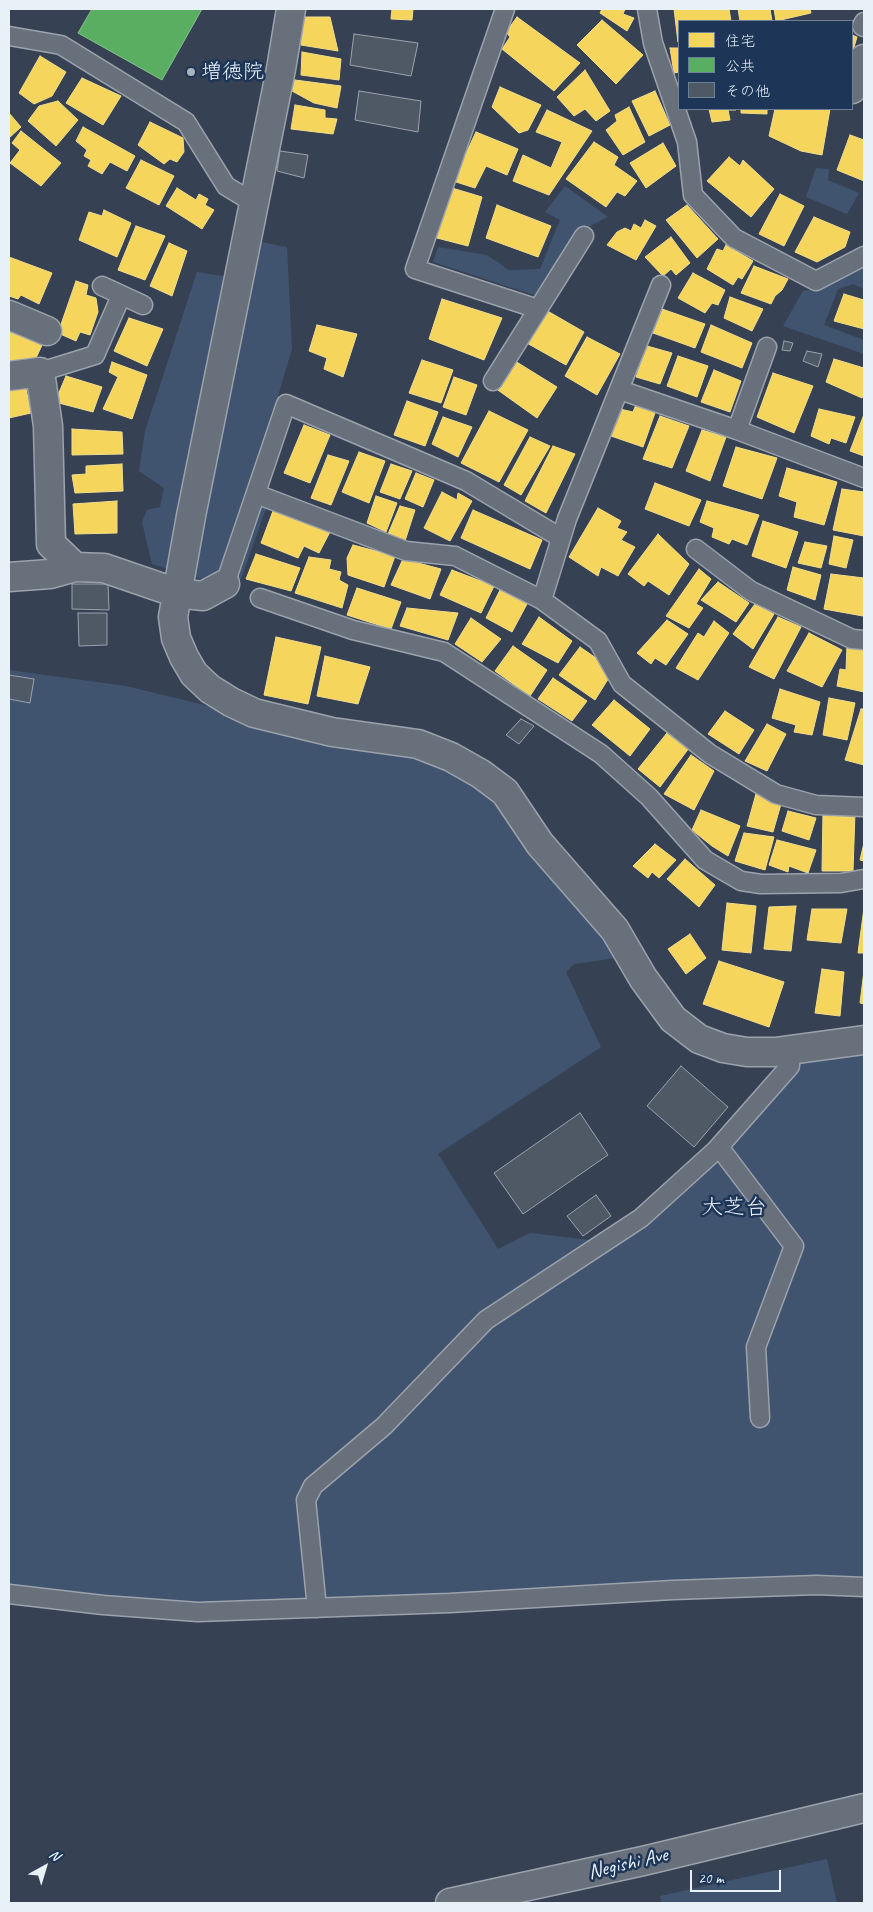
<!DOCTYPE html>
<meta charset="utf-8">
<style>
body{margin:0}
#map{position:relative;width:873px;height:1912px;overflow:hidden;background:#364254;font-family:Caveat,"Klee One",sans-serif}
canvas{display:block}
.frame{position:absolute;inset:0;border:10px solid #e8f1f8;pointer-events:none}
.legend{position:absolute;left:678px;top:20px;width:175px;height:90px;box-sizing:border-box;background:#1d3557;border:1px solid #6e8097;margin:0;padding:6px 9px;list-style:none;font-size:15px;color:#e8f1f8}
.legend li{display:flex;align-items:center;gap:10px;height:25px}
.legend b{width:25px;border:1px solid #6e8097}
.north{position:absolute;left:20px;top:1842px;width:50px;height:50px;-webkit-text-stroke:4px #1d3557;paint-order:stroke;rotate:39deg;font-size:14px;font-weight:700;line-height:20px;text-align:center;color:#e8f1f8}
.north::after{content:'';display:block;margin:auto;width:18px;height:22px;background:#e8f1f8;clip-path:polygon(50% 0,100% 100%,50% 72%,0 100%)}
.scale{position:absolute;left:690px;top:1870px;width:91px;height:22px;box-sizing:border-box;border:2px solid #e8f1f8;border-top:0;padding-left:6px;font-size:15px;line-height:18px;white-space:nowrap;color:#e8f1f8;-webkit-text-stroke:4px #1d3557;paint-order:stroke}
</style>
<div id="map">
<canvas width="873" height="1912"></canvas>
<div class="frame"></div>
<ul class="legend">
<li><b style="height:14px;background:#f6d55c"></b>住宅</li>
<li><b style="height:14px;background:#5aae61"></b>公共</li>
<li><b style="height:14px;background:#4f5966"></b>その他</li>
</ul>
<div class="north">N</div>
<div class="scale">20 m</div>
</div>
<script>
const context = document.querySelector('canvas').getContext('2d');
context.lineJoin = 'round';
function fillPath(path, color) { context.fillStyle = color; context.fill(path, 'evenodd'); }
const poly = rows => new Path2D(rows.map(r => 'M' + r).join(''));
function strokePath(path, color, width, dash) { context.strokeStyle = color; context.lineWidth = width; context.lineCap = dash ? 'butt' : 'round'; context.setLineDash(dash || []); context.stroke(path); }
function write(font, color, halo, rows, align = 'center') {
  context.font = font + ' Caveat,"Klee One",sans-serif'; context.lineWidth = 5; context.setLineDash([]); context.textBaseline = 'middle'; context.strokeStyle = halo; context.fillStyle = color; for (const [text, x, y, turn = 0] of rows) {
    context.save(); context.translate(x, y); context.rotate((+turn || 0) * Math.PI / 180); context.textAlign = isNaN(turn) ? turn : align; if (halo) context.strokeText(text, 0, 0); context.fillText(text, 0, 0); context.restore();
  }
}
const green = poly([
 [816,168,829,169,828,180,859,193,847,214,806,197],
 [565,186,608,217,574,234,537,296,433,262,438,247,487,255,509,270,540,269,560,220,545,212],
 [261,242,287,247,292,349,252,483,273,489,241,579,211,582,152,564,142,522,147,510,160,507,164,488,139,471,145,431,197,272,253,281],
 [864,267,864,289,853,284,838,289,824,325,864,340,864,354,783,326,803,291,818,288],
 [9,670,126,686,204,705,253,723,446,765,491,793,603,930,616,958,574,964,566,972,601,1047,438,1154,498,1249,530,1233,606,1242,717,1139,774,1069,818,1055,864,1048,864,1581,208,1606,9,1590],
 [827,1859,837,1903,662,1903,660,1896]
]);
const homes = poly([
 [392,9,413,9,412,20,391,19,392,9],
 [602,9,625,9,623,14,634,18,627,31,600,13,602,9],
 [674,9,729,9,731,21,679,21,678,42,674,9],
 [738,9,770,9,772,21,740,21,738,9],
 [774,9,810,9,811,13,776,21,774,9],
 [304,17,330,17,338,51,301,45,304,17],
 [517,17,580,63,554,91,502,49,510,37,506,32,517,17],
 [602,20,643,55,616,84,577,45,602,20],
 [852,35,857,37,852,54,852,35],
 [670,48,679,48,679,72,674,73,670,48],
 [302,52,341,59,339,80,301,75,302,52],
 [40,56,66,72,52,96,34,104,19,93,40,56],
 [585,70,610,111,596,121,585,109,574,116,557,97,585,70],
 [82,78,121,96,103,125,66,103,82,78],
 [295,80,341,86,337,108,314,103,292,91,295,80],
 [500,87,541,105,528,130,519,133,492,107,500,87],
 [655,91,670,125,649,136,632,101,655,91],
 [58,101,78,120,56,146,28,121,39,106,58,101],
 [295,105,325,110,325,118,337,119,333,134,291,129,295,105],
 [629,107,645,142,623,155,606,130,617,121,615,115,629,107],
 [709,109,736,109,736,110,728,110,730,120,712,122,709,109],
 [741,109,767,109,767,114,741,113,741,109],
 [775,109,830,109,822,155,801,151,769,136,775,109],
 [547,110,592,131,549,195,513,181,523,155,551,168,562,142,536,132,547,110],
 [9,113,21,127,9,138,9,113],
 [150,122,183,138,184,152,177,162,170,159,164,164,138,145,150,122],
 [83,127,135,156,127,171,110,162,102,174,88,166,91,160,84,156,87,150,76,141,83,127],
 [21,131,61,163,41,186,10,163,20,150,12,143,21,131],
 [476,132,518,149,507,175,486,166,475,188,453,181,476,132],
 [850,135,864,140,864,181,837,170,850,135],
 [594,142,618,157,614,165,637,181,625,196,617,192,606,207,566,179,594,142],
 [663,143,676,166,646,188,630,163,663,143],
 [729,157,740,166,743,160,774,189,751,217,707,181,729,157],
 [141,160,174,176,159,205,126,188,141,160],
 [177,188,196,200,199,194,208,199,205,205,214,210,202,229,166,206,177,188],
 [452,188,482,197,468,246,433,237,452,188],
 [780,194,804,206,784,246,759,234,780,194],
 [497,205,551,226,538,257,486,238,497,205],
 [687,205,718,239,697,258,666,220,687,205],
 [104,210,131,223,117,257,79,240,89,212,102,216,104,210],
 [814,217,850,232,845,247,817,262,795,252,814,217],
 [645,220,656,226,636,260,607,245,617,232,625,228,631,231,634,224,641,228,645,220],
 [136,226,165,236,145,280,118,270,136,226],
 [671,237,690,263,676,275,671,269,663,276,645,257,671,237],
 [169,243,187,251,172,296,150,286,169,243],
 [726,245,753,261,742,279,738,277,733,285,707,269,717,249,723,251,726,245],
 [9,257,52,273,39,304,21,295,18,299,9,296,9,257],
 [754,266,788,279,782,290,775,296,771,304,741,293,754,266],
 [693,273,725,290,718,305,712,303,705,313,678,298,693,273],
 [76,281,88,285,86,295,96,298,98,312,90,335,80,332,76,341,58,333,76,281],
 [844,294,864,300,864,329,834,321,844,294],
 [730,297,763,309,752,331,724,318,730,297],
 [442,299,502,318,484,360,429,339,442,299],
 [544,309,584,332,566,365,525,342,544,309],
 [662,309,705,324,695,348,653,333,662,309],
 [129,318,163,329,147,366,114,351,129,318],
 [317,325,357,334,343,377,324,369,327,358,309,351,317,325],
 [711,325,752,343,742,368,701,352,711,325],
 [9,330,43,343,36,358,9,361,9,330],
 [587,337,620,354,597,395,565,376,587,337],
 [647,346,672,353,660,384,636,377,647,346],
 [678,356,708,366,697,397,667,386,678,356],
 [834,359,864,368,864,393,862,398,826,382,834,359],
 [422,360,453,370,441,403,409,393,422,360],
 [515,361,557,387,537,418,495,388,515,361],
 [112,362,147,375,132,419,103,409,118,377,109,372,112,362],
 [714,370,741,381,730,412,701,402,714,370],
 [773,373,813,386,794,433,757,417,773,373],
 [66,376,102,387,93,412,55,402,66,376],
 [454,377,477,385,466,415,443,407,454,377],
 [25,384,31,413,9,418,9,385,25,384],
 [407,401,438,412,425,446,394,435,407,401],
 [637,402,656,410,643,447,611,436,620,409,633,412,637,402],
 [819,409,855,417,846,443,831,438,829,444,811,436,819,409],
 [489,411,528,430,499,482,461,463,489,411],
 [660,416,689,426,672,468,643,459,660,416],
 [443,417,472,427,458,457,432,444,443,417],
 [863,417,864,418,864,456,850,451,863,417],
 [304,425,330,435,310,483,284,473,304,425],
 [72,429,122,432,123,454,72,455,72,429],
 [702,430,726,437,710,481,686,471,702,430],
 [530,437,550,446,521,495,504,485,530,437],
 [553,446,575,454,546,513,525,501,553,446],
 [736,447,777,458,762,499,723,486,736,447],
 [359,452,385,461,369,503,342,492,359,452],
 [328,455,349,461,331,505,311,498,328,455],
 [122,464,123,491,75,493,72,475,86,474,86,466,122,464],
 [391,464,412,471,400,499,380,492,391,464],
 [787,468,837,482,824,525,794,517,797,502,779,496,787,468],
 [416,473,434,480,423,507,405,499,416,473],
 [655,483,701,500,689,526,645,509,655,483],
 [842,489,864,492,864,536,833,530,842,489],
 [442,492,457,500,458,493,472,501,450,541,424,528,442,492],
 [376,496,397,503,386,532,367,523,376,496],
 [117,501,117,533,75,534,73,504,117,501],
 [707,501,759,515,747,545,732,539,729,544,712,537,714,528,700,522,707,501],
 [400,506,415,510,405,541,388,534,400,506],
 [598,508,621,521,617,528,627,532,621,540,635,547,618,576,601,567,598,576,569,557,598,508],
 [473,510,542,540,530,569,461,538,473,510],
 [273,511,331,530,319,553,304,546,298,558,261,543,273,511],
 [763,521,798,532,786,568,752,556,763,521],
 [658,534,689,564,669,595,648,581,644,586,628,574,658,534],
 [834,536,853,540,846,568,829,564,834,536],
 [805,542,827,546,821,568,798,563,805,542],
 [353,545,395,556,384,587,348,575,347,558,353,545],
 [256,554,300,568,291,591,246,579,256,554],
 [309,557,331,560,329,569,341,572,339,580,348,585,342,608,295,593,309,557],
 [403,559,441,569,430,599,391,585,403,559],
 [793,567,821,575,815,600,787,590,793,567],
 [699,569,711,579,696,604,703,608,689,628,666,616,699,569],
 [452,570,494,586,481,613,440,595,452,570],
 [831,574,864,578,863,616,824,609,831,574],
 [718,582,749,603,736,622,701,600,718,582],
 [357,588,401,602,391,629,347,615,357,588],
 [500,590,527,604,512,632,486,618,500,590],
 [755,604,774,614,753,649,733,634,755,604],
 [407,608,458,613,448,640,400,626,407,608],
 [539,617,572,641,558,663,522,644,539,617],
 [778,617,801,627,774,679,749,667,778,617],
 [471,618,501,639,482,662,455,644,471,618],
 [667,620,688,634,666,665,655,658,651,664,637,653,667,620],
 [714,621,729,633,698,680,676,668,698,633,704,637,714,621],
 [809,633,842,650,822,687,787,671,809,633],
 [276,637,321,647,308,704,264,695,276,637],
 [513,646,547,670,530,696,495,671,513,646],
 [847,646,864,647,864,692,837,686,840,669,846,670,847,646],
 [580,647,596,658,610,676,595,700,559,675,580,647],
 [325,656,370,667,358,704,317,696,325,656],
 [553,678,587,701,572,721,538,699,553,678],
 [780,689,820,702,812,735,794,732,796,725,772,718,780,689],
 [829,698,855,703,847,740,823,735,829,698],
 [614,700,650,729,630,756,592,725,614,700],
 [861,709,864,709,864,765,845,760,861,709],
 [725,711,754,730,739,754,708,734,725,711],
 [767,724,786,734,767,771,745,761,767,724],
 [667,733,689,748,660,787,638,769,667,733],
 [691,755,714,771,694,810,664,794,691,755],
 [756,794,781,804,773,832,747,826,756,794],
 [701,810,740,826,728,856,712,846,692,830,701,810],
 [788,811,816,818,809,840,782,831,788,811],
 [823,812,855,812,853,871,822,871,823,812],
 [744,833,774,837,765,870,735,861,744,833],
 [777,840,816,850,808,873,789,866,788,872,769,865,777,840],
 [864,843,864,861,860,860,864,843],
 [655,844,676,860,659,878,652,872,648,878,633,866,655,844],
 [685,859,715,885,699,907,667,879,685,859],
 [727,903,756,906,751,953,722,950,727,903],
 [796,906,791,951,764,949,769,907,796,906],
 [864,908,864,953,858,953,864,908],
 [812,909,847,909,841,943,807,940,812,909],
 [690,934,706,958,686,974,668,949,690,934],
 [719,961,784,982,769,1027,703,1004,719,961],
 [822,969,844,972,840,1016,815,1013,822,969],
 [864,971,864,1004,860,1003,864,971]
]);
const public = poly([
 [92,9,202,9,162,80,78,33,92,9]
]);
const building = poly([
 [354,34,418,43,411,76,350,65,354,34],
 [359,91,421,101,418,132,355,120,359,91],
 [280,151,308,155,304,178,277,171,280,151],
 [784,341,793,343,790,351,782,350,784,341],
 [807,351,822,354,818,367,803,361,807,351],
 [72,584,108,584,109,610,72,609,72,584],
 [78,613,107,613,107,645,79,646,78,613],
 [9,675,34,679,30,703,9,699,9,675],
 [521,719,534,726,519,744,506,735,521,719],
 [681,1066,728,1107,694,1147,647,1106,681,1066],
 [580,1113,608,1155,523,1214,494,1173,580,1113],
 [596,1195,611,1216,583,1236,567,1216,596,1195]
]);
const service = poly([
 [505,9,415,269,538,309],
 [647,9,653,43,687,142,693,195,734,238,816,281,864,256],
 [864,22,862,26,864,27],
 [9,36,61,45,186,122,226,186,254,203],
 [102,286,143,305],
 [40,372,95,355,121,296],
 [493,381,584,236],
 [620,390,737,430,864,478],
 [737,430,767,347],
 [256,494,406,551,455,556,542,600,598,641,622,684,710,754,776,794,816,805,864,807],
 [696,549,751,591,852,639,864,640],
 [225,584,286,404,466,481,561,538],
 [260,598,353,630,444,652,601,754,649,797,705,860,741,881,761,884,841,883,864,879],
 [542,600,567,519,661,285],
 [719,1147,794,1246,756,1347,760,1418],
 [9,1594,103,1605,198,1612,450,1603,673,1590,817,1585,864,1587],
 [317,1608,306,1500,313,1486,384,1426,486,1320,641,1218,716,1150,790,1066,791,1049]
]);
const minor = poly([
 [291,9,281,69,191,516,173,617,176,638,184,657,194,674,210,689,231,702,254,713,332,732,418,744,451,757,481,774,505,792,540,844,615,930,643,978,673,1019,699,1039,723,1048,747,1052,775,1052,864,1040],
 [852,89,864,59],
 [9,315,47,331],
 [9,376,40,372,48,426,51,544,75,567],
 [9,577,50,574,75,567,104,568,177,593,203,596,225,584],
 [450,1903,643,1861,864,1808]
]);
const markers = [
 [191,72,5,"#aab4bf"]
];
const poiNames = [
 ["増徳院",201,72]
];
const streetNames = [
 ["Negishi Ave",628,1864,-13]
];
const neighbourhoodNames = [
 ["大芝台",734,1208]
];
fillPath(green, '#405470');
fillPath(homes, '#f6d55c');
strokePath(homes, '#f2dd8b', 1);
fillPath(public, '#5aae61');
strokePath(public, '#85c28e', 1);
fillPath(building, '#4f5966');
strokePath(building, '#9ba2ab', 1);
strokePath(service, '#9ba2ab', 21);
strokePath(minor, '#9ba2ab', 31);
strokePath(service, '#68717b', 18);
strokePath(minor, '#68717b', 28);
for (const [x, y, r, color] of markers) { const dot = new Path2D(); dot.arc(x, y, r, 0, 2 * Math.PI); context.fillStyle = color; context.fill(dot); strokePath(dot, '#1d3557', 2); }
write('21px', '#e8f1f8', '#1d3557', poiNames, 'left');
write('21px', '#e8f1f8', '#1d3557', streetNames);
write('22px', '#e8f1f8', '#1d3557', neighbourhoodNames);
</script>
